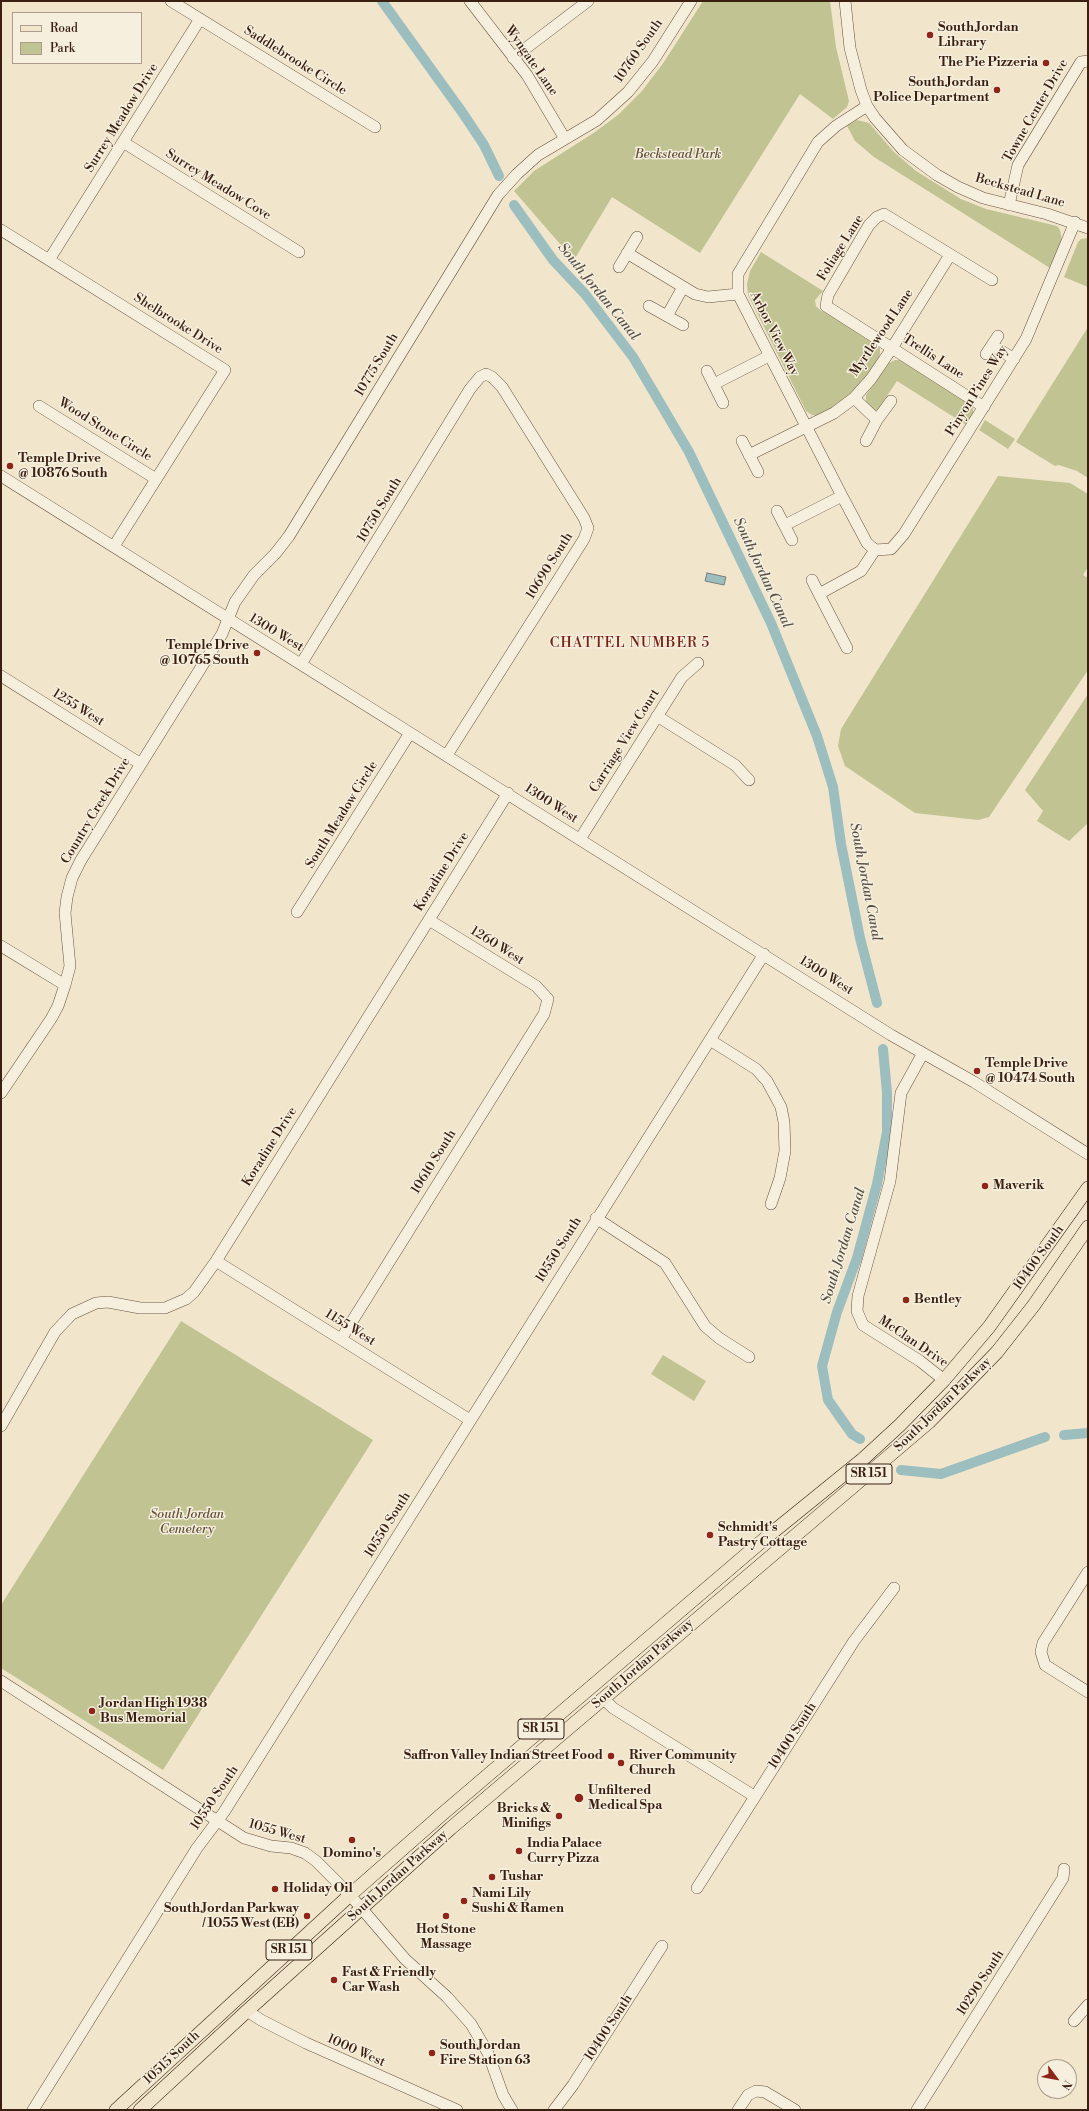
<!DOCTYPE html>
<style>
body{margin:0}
#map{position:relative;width:1089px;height:2111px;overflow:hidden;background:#f1e6cc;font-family:"Libre Bodoni",serif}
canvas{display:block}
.frame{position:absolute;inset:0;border:2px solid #3b2012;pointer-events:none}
.legend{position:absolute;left:12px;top:12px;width:130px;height:52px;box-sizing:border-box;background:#f6efde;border:1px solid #ab9c8c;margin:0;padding:5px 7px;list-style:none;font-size:12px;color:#3b2012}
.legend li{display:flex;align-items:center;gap:8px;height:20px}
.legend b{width:20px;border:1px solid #ab9c8c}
.north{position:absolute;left:1037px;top:2059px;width:40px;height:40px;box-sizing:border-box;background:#f6efde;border:1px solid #ab9c8c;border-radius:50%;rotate:122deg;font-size:11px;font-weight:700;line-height:16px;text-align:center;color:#3b2012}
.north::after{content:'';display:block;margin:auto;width:14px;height:18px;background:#8f2418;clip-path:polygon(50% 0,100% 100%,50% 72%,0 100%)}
</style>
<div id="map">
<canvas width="1089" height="2111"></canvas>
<div class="frame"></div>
<ul class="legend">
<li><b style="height:5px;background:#f1e6cc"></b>Road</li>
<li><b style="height:11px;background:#c1c393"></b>Park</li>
</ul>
<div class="north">N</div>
</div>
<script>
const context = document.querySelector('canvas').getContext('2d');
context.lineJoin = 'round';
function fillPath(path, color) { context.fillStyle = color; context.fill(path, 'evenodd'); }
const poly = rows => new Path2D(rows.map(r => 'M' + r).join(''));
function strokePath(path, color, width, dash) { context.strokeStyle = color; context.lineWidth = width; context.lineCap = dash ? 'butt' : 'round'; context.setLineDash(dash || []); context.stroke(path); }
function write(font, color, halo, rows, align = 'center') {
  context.font = font + ' "Libre Bodoni",serif'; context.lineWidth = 3; context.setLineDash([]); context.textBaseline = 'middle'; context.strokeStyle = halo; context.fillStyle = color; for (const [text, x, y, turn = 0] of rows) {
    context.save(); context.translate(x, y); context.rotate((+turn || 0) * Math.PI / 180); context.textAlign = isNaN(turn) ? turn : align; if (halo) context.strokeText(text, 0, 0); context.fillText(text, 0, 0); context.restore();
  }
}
const green = poly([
 [703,1,830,1,836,47,849,101,847,107,833,119,800,94,700,253,612,197,574,260,514,191,534,171,595,132,618,115,642,91,664,62],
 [857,120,869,123,894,152,916,171,961,199,986,209,1057,226,1060,230,1062,240,1050,268,874,157,855,141,847,126],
 [1088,238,1088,287,1064,277,1078,242,1081,239],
 [761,252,823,291,815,300,816,306,820,310,831,315,880,348,880,354,877,363,856,389,833,407,819,416,812,415,806,411,748,295,747,284,750,271],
 [1088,327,1088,478,1077,471,1059,465,1055,466,1016,442],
 [895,360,900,360,973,406,973,417,968,426,897,381,879,408,875,411,866,402,866,395,889,363],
 [985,420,1015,439,1008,449,979,430],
 [998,476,1070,483,1088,494,1088,567,1083,575,1088,578,1088,670,989,817,978,820,915,813,845,766,838,746,841,729],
 [1088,694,1088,823,1069,841,1037,821,1043,811,1025,790],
 [181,1321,373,1440,163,1770,1,1668,1,1605],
 [663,1355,706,1381,694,1401,651,1374]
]);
const water = poly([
 [707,573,726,577,724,585,705,581,707,573]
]);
const canal = poly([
 [382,1,462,112,484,145,499,176],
 [514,205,553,260,585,294,633,357,689,452,771,623,817,736,833,787,841,844,860,938,877,1003],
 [1064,1435,1088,1433],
 [860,1439,852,1434,828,1400,822,1366,837,1312,857,1258,877,1184,887,1132,887,1093,883,1049],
 [901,1470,941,1474,1045,1437]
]);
const minor = poly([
 [171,1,375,127],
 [470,1,527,75,565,139],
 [845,1,850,48,861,90,867,106,875,118,903,150,937,175,958,187,983,198,1047,214,1088,228],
 [513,58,588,1],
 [867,106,836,126,818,142,738,274,738,294,842,496,867,543,875,550],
 [123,142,299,252],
 [1009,205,1018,165,1081,62,1088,61],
 [1,230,225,370,114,546],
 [627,253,695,294,708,297,738,294],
 [49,260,200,19],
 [619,267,637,237],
 [649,306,683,325],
 [667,316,683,287],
 [992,345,1014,359],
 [986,354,998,336],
 [707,371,723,403],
 [714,384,769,356],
 [854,398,877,420],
 [39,406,156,479],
 [984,407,826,306,828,295,869,225,877,217,884,214,992,280],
 [742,441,758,472],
 [866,441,877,420,891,401],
 [749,455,834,413,854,398,871,379,892,348,950,255],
 [1,476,891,1035,974,1082,1088,1154],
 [777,511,792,540],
 [785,525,842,496],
 [875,550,891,549,904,534,1026,339,1075,222],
 [812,580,819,594],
 [847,648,819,594,861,571,875,550],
 [301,664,470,389,480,377,486,374,492,377,502,387,584,518,588,528,584,539,447,755],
 [1,676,141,764],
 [657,716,735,765,749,780],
 [580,839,682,677,698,663],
 [297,912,410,733],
 [1,946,65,985],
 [710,1040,756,1069,767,1081,781,1107,784,1122,785,1151,780,1178,771,1204],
 [923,1053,901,1093,890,1181,858,1296,857,1311,863,1325,920,1361,944,1380],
 [1,1093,51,1019,58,1006,65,985,70,966,65,913,67,897,72,878,81,860,222,634,235,602,254,575,275,554,289,536,498,195,517,174,538,155,597,120,628,92,653,61,691,1],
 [596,1218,665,1263,705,1326,719,1338,749,1357],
 [216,1261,470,1420],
 [341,1339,544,1014,548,999,536,986,429,920],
 [1,1426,55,1332,72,1314,96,1303,108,1302,140,1308,165,1308,186,1299,194,1292,216,1261,508,793],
 [1088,1572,1043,1643,1041,1652,1045,1665,1088,1692],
 [1,1681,244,1838,271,1846,291,1848,305,1853,316,1861,350,1895,405,1959,447,1997,471,2024,488,2053,503,2095,512,2110],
 [603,1698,613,1708,754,1796],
 [697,1888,854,1641,894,1588],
 [247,2011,261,2020,306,2043,457,2110],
 [1074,2021,1088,2005],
 [33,2110,197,1848,224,1812,764,954],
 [554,2110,573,2085,662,1946],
 [738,2110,748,2095,756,2091,765,2092,795,2110],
 [917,2110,1063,1878,1064,1869]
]);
const major = poly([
 [116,2110,350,1895,440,1816,768,1536,863,1459,900,1425,944,1380,989,1327,1088,1188],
 [140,2110,247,2011,451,1828,929,1422,997,1352,1034,1305,1088,1227]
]);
const markers = [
 [930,35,4,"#8f2418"],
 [1046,63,4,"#8f2418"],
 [997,90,4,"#8f2418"],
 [10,466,4,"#8f2418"],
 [257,653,4,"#8f2418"],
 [977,1071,4,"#8f2418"],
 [985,1186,4,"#8f2418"],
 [906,1300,4,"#8f2418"],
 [710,1535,4,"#8f2418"],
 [92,1711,4,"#8f2418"],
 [611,1756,4,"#8f2418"],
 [621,1763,4,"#8f2418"],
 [579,1798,5,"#8f2418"],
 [559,1816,4,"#8f2418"],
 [352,1840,4,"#8f2418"],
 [519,1851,4,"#8f2418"],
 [492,1877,4,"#8f2418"],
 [275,1889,4,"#8f2418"],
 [464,1901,4,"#8f2418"],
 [307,1916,4,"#8f2418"],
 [446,1916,4,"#8f2418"],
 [334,1980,4,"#8f2418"],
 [432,2053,4,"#8f2418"]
];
const shields = [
 [869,1474,46],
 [541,1729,46],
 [289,1950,46]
];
const shieldNames = [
 ["SR 151",869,1474],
 ["SR 151",541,1729],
 ["SR 151",289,1950]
];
const poiNames = [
 ["South Jordan",938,28],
 ["Library",938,43],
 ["The Pie Pizzeria",1038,63,"right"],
 ["South Jordan",989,83,"right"],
 ["Police Department",989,98,"right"],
 ["Temple Drive",18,459],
 ["@ 10876 South",18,474],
 ["Temple Drive",249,646,"right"],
 ["@ 10765 South",249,661,"right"],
 ["Temple Drive",985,1064],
 ["@ 10474 South",985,1079],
 ["Maverik",993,1186],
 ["Bentley",914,1300],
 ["Schmidt's",718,1528],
 ["Pastry Cottage",718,1543],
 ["Jordan High 1938",100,1704],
 ["Bus Memorial",100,1719],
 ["Saffron Valley Indian Street Food",603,1756,"right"],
 ["River Community",629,1756],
 ["Church",629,1771],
 ["Unfiltered",588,1791],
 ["Medical Spa",588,1806],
 ["Bricks &",551,1809,"right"],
 ["Minifigs",551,1824,"right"],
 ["India Palace",527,1844],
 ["Curry Pizza",527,1859],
 ["Domino's",352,1854,"center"],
 ["Tushar",500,1877],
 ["Holiday Oil",283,1889],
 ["Nami Lily",472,1894],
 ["Sushi & Ramen",472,1909],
 ["South Jordan Parkway",299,1909,"right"],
 ["/ 1055 West (EB)",299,1924,"right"],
 ["Hot Stone",446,1930,"center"],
 ["Massage",446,1945,"center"],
 ["Fast & Friendly",342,1973],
 ["Car Wash",342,1988],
 ["South Jordan",440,2046],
 ["Fire Station 63",440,2061]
];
const streetNames = [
 ["10760 South",639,51,-55],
 ["Saddlebrooke Circle",295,61,32],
 ["Wyngate Lane",531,61,55],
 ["Towne Center Drive",1036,111,-60],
 ["Surrey Meadow Drive",122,118,-58],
 ["Surrey Meadow Cove",218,185,32],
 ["Beckstead Lane",1020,191,16],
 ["Foliage Lane",841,248,-58],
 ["Shelbrooke Drive",178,324,32],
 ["Myrtlewood Lane",882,333,-56],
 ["Arbor View Way",774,334,63],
 ["Trellis Lane",933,357,33],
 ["10775 South",377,365,-59],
 ["Pinyon Pines Way",977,391,-58],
 ["Wood Stone Circle",105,430,32],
 ["10750 South",380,510,-59],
 ["10690 South",550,566,-58],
 ["1300 West",276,633,31],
 ["1255 West",78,708,32],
 ["Carriage View Court",625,741,-58],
 ["1300 West",551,804,33],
 ["Country Creek Drive",96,811,-59],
 ["South Meadow Circle",342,815,-58],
 ["Koradine Drive",442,872,-58],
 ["1260 West",497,946,32],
 ["1300 West",826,976,32],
 ["Koradine Drive",270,1147,-58],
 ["10610 South",434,1162,-58],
 ["10550 South",559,1250,-58],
 ["10400 South",1039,1258,-54],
 ["1155 West",350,1328,32],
 ["McClan Drive",913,1342,34],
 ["South Jordan Parkway",943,1405,-44],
 ["10550 South",388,1525,-58],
 ["South Jordan Parkway",643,1664,-41],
 ["10400 South",793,1736,-57],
 ["10550 South",215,1798,-56],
 ["1055 West",277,1832,16],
 ["South Jordan Parkway",398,1876,-42],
 ["10290 South",981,1983,-57],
 ["10400 South",609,2028,-57],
 ["1000 West",356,2051,24],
 ["10515 South",172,2058,-43]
];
const parkNames = [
 ["Beckstead Park",678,155],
 ["South Jordan",187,1515],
 ["Cemetery",187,1530]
];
const waterNames = [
 ["South Jordan Canal",598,292,51],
 ["South Jordan Canal",762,573,65],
 ["South Jordan Canal",865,882,79],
 ["South Jordan Canal",844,1246,-73]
];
const neighbourhoodNames = [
 ["CHATTEL NUMBER 5",630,644]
];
fillPath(green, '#c1c393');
fillPath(water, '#9dbebf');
strokePath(water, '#767f7a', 1);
strokePath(canal, '#9dbebf', 10);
strokePath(minor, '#685240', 12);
strokePath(major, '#3b2012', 14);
strokePath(minor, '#f6efde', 11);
strokePath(major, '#f1e6cc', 13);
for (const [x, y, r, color] of markers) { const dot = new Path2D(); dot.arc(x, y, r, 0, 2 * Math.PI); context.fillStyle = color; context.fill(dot); strokePath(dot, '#f6efde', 1.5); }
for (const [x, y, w] of shields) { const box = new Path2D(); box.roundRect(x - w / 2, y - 10, w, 20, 3); context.fillStyle = '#f6efde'; context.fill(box); strokePath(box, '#3b2012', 1); }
write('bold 12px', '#3b2012', null, shieldNames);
write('bold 13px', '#3b2012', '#f6efde', poiNames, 'left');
write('13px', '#3b2012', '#f6efde', streetNames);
write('italic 13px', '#635139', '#f6efde', parkNames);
write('italic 14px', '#584f46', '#f6efde', waterNames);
context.letterSpacing = '1px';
write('14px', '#7a1f14', '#f6efde', neighbourhoodNames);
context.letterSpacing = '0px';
</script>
